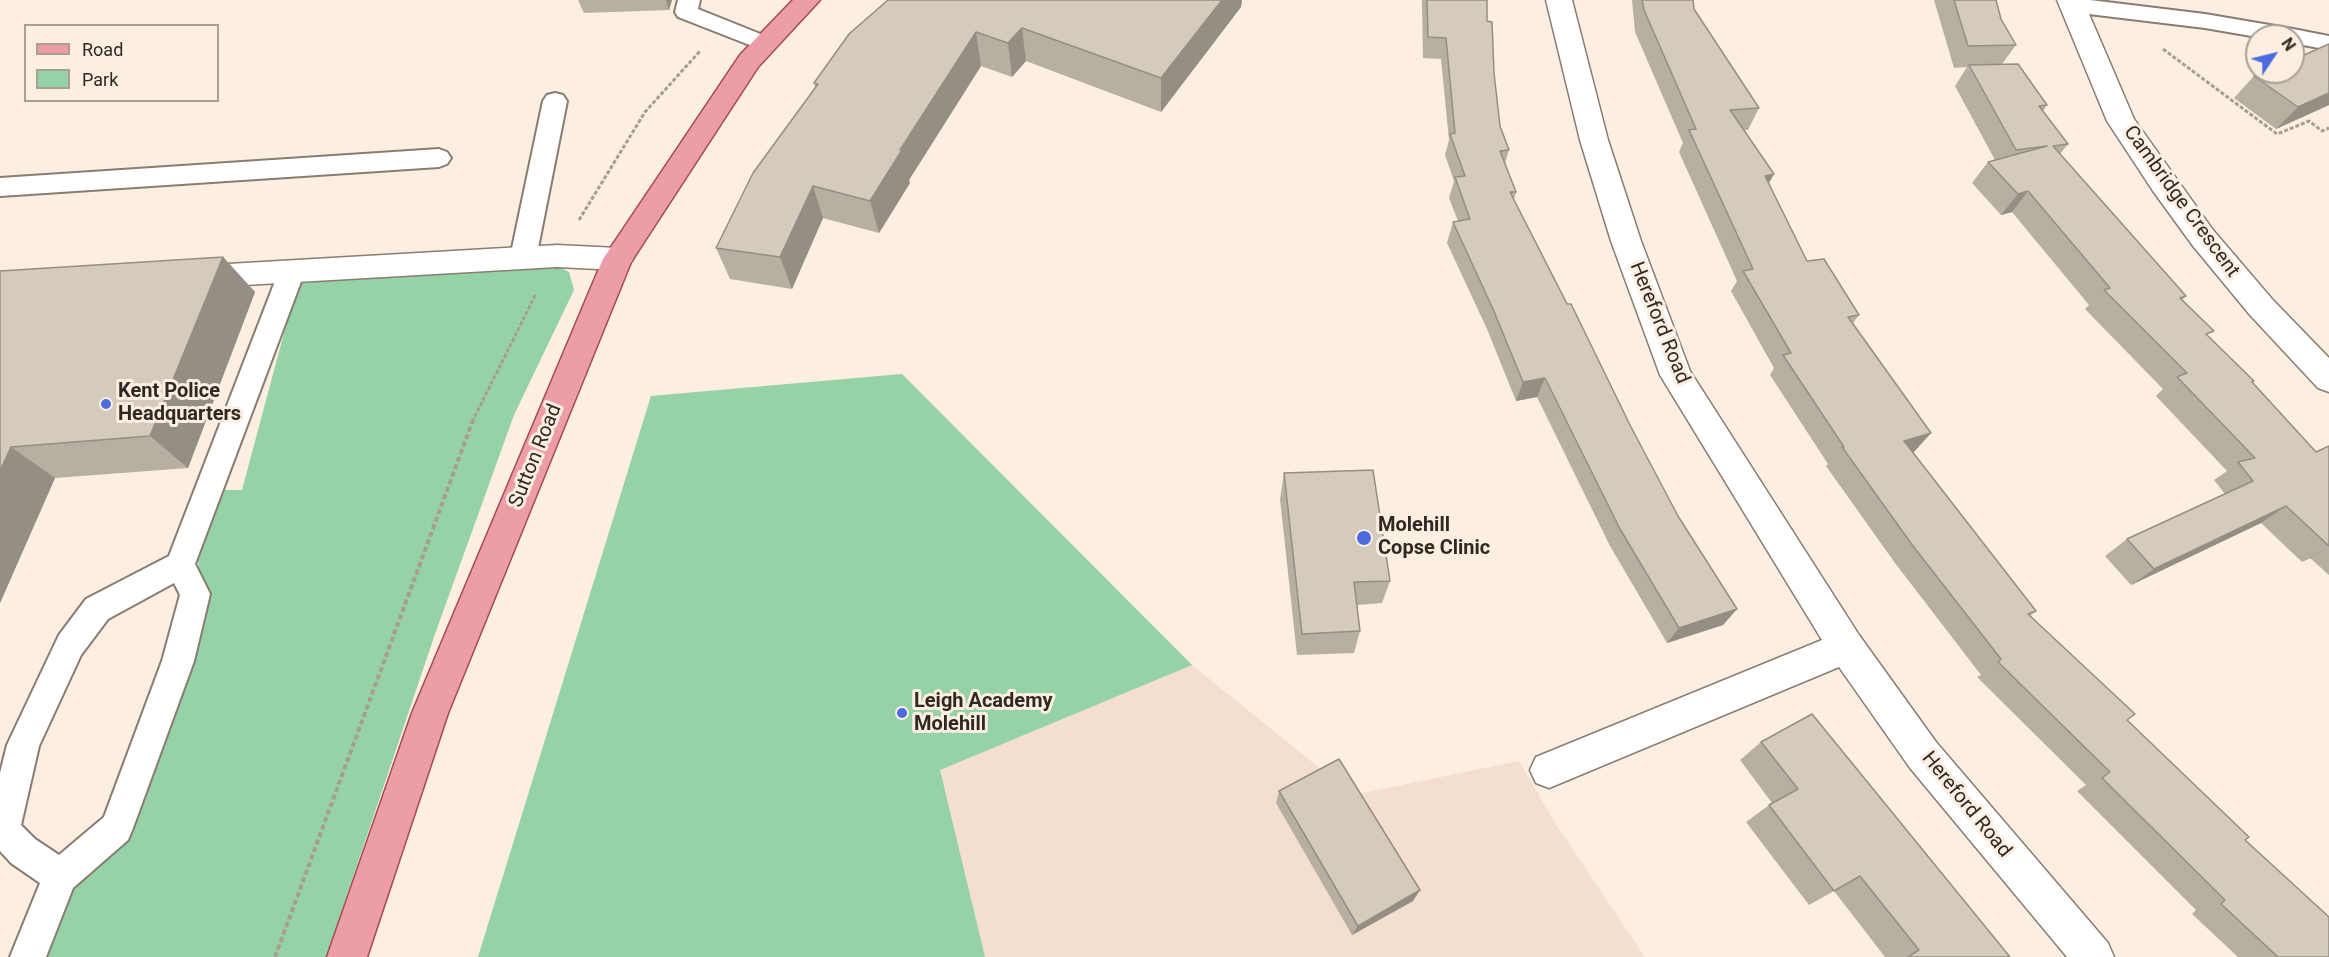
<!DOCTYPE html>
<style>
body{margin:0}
#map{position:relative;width:2329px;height:957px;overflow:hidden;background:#fceee1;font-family:Roboto,sans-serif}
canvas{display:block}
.legend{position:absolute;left:24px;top:24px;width:195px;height:78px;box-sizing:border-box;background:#fceee1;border:2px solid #aa9f95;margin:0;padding:8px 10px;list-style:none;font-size:18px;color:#2f2924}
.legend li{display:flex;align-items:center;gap:12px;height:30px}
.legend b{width:30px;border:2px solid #aa9f95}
.north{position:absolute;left:2245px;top:24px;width:60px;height:60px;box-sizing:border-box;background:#fceee1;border:2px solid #aa9f95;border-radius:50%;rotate:55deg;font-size:16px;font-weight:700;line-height:24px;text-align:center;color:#2f2924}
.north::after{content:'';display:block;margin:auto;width:21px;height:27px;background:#4d6bdf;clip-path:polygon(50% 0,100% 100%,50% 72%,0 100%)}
</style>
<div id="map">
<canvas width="2329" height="957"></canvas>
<ul class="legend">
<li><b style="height:8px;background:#ed9da7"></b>Road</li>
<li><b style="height:16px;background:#95d2a6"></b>Park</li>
</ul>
<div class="north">N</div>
</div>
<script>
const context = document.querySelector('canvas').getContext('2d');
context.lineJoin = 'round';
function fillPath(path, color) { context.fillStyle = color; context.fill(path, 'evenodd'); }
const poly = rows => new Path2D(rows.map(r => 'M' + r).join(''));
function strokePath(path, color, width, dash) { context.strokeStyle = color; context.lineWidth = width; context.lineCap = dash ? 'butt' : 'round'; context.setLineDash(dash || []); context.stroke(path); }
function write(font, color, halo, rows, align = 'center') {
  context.font = font + ' Roboto,sans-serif'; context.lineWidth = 6; context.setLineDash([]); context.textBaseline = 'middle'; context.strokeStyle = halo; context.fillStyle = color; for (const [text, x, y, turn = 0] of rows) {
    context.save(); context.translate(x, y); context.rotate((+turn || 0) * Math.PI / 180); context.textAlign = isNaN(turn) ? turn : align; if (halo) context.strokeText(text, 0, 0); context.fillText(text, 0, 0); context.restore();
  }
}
const education = poly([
 [902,374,1192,665,1353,795,1519,761,1555,823,1645,957,478,957,651,396]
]);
const green = poly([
 [552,263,569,272,574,290,514,415,435,634,326,957,12,957,25,926,133,833,202,597,196,543,216,490,242,490,299,277],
 [902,374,1192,665,940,770,985,957,478,957,651,396]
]);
const pathFar1 = poly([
 [2163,49,2277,134,2309,121,2322,131,2329,128],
 [579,220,645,112,700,51],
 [472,422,536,294]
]);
const path = poly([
 [275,957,473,420]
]);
const lane = poly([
 [678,0,700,0,698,9,773,39,776,44,773,49,765,51,678,17,675,12,678,0],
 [2064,0,2090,0,2205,14,2293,29,2329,36,2329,50,2293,43,2293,36,2257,37,2205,28,2072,12,2064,10,2061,5,2064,0],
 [555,93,563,95,567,101,536,258,532,265,523,268,514,265,510,258,543,101,547,95,555,93],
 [439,149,447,152,451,158,447,164,439,167,0,196,0,178,439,149],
 [292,261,301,264,305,271,195,564,210,594,194,661,133,828,128,840,73,888,46,957,10,957,40,883,11,863,0,851,0,773,7,745,59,635,86,599,169,556,279,271,283,264,292,261],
 [174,583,180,595,162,661,104,817,59,855,35,839,21,825,39,746,81,655,108,619,174,583]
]);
const street = poly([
 [1546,0,1572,0,1608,140,1641,241,1690,371,1859,635,1936,742,2108,943,2114,957,2067,957,1910,768,1839,667,1549,788,1536,783,1530,770,1536,757,1822,640,1660,375,1611,241,1580,140,1546,0],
 [2057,0,2083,0,2134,119,2213,230,2272,299,2329,358,2329,392,2318,388,2250,315,2193,246,2153,191,2107,121,2057,0],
 [557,245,618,248,628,251,633,259,628,267,618,270,557,267,193,288,182,285,178,277,182,269,193,266,557,245]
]);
const primary = poly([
 [793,0,820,0,758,67,631,262,448,713,367,957,327,957,412,713,603,259,740,55,793,0]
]);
const wall = poly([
 [578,0,672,0,669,10,584,13],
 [888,0,1242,0,1241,7,1161,112,1026,61,1012,77,981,66,909,180,910,183,879,233,823,218,792,289,730,279,716,248,815,88,814,83],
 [1422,0,1487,0,1487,21,1500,126,1509,150,1505,163,1516,192,1514,199,1631,427,1678,516,1737,609,1723,625,1667,643,1610,546,1537,397,1516,401,1487,329,1447,243,1453,222,1458,221,1449,198,1454,181,1445,155,1449,140,1441,59,1423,58,1422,3],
 [1632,0,1693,0,1694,9,1759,108,1748,130,1744,130,1774,174,1769,183,1807,261,1859,315,1853,323,1931,433,1913,452,2036,611,2030,616,2127,720,2245,840,2329,957,2238,957,2192,914,2196,910,2077,791,2086,785,1977,677,1981,675,1895,563,1826,466,1828,464,1770,375,1774,368,1731,291,1737,281,1679,152,1683,143,1635,32],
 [1934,0,1996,0,2001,19,2016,45,2002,64,2047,105,2043,111,2068,144,2060,154,2186,296,2182,300,2208,336,2252,382,2316,452,2329,446,2329,575,2310,558,2302,562,2261,523,2131,585,2105,556,2127,539,2225,494,2214,480,2227,471,2156,396,2163,389,2085,309,2089,305,2012,212,2001,215,1972,183,1988,162,1995,160,1955,86,1967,67,1954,68],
 [2254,76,2329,105,2276,129,2234,98],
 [223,257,255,292,188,468,55,478,0,603,0,271],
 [1284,473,1390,581,1382,603,1357,605,1360,631,1354,653,1297,655,1280,499],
 [1761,742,2010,957,1885,957,1834,891,1809,905,1746,822,1772,803,1740,760],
 [1279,791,1420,890,1413,901,1352,935,1276,803]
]);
const shadedWall = poly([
 [666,0,672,0,669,10],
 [1222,0,1242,0,1241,7,1161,112,1161,78],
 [1022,28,1026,61,1012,77,1008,43],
 [976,32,981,66,909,180,910,183,879,233,870,201,900,150],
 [2329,93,2329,105,2276,129,2298,107],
 [1774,174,1762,195,1765,176],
 [813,186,823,218,792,289,780,257],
 [2028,191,2012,212,2001,215,2018,194],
 [223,257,255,292,188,468,150,436],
 [1545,378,1537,397,1516,401,1523,382],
 [1931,433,1914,452,1888,459,1904,441],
 [11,447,55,478,0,603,0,471],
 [2286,506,2261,523,2131,585,2154,569],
 [2329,546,2310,558,2302,562],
 [1737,609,1723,625,1667,643,1679,628],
 [1420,890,1413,901,1352,935,1358,926]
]);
const building = poly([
 [888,0,1222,0,1161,78,1022,28,1008,43,976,32,900,150,902,150,870,201,813,186,780,257,716,248,753,173,818,84,814,83,849,34,888,0],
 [1427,0,1487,0,1487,21,1492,22,1494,73,1500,126,1509,150,1500,151,1516,192,1510,192,1567,304,1571,304,1631,427,1678,516,1737,609,1679,628,1620,529,1545,378,1523,382,1493,309,1453,222,1470,219,1455,177,1465,176,1450,134,1455,133,1446,38,1428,37,1427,0],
 [1642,0,1693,0,1694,9,1759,108,1730,110,1774,174,1765,176,1807,261,1824,259,1859,315,1848,317,1931,433,1904,441,2036,611,2028,614,2135,714,2127,720,2249,837,2245,840,2329,917,2329,957,2278,957,2221,904,2225,900,2102,778,2110,772,1998,662,2001,659,1913,546,1842,447,1844,447,1783,355,1791,353,1743,271,1753,269,1689,130,1696,129,1644,10,1642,0],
 [1954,0,1996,0,2001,19,2016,45,1968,46,1954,0],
 [2329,44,2329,93,2298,107,2254,76,2264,72,2293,72,2293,60,2329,44],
 [2018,64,2047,105,2039,106,2068,144,2053,146,2186,296,2180,298,2214,331,2206,334,2254,381,2252,382,2316,452,2329,446,2329,546,2286,506,2154,569,2127,539,2253,481,2238,462,2255,458,2177,377,2187,373,2104,290,2110,288,2028,191,2018,194,1988,162,2047,146,2016,150,1969,65,2018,64],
 [223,257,150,436,11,447,0,471,0,271,223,257],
 [1373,470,1390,581,1354,582,1360,631,1302,634,1284,473,1373,470],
 [1812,714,2010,957,1908,957,1919,950,1860,876,1834,891,1769,805,1798,789,1761,742,1812,714],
 [1339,759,1420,890,1358,926,1279,791,1339,759]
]);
const markers = [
 [106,404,6,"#4d6bdf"],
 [1364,538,8,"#4d6bdf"],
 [902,713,6,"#4d6bdf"]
];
const streetNames = [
 ["Cambridge Crescent",2181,202,54],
 ["Hereford Road",1659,323,68],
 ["Sutton Road",536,456,-68],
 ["Hereford Road",1966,805,51]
];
const poiNames = [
 ["Kent Police",118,392],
 ["Headquarters",118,415],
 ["Molehill",1378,526],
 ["Copse Clinic",1378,549],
 ["Leigh Academy",914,702],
 ["Molehill",914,725]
];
fillPath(education, '#f3ded0');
fillPath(green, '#95d2a6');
strokePath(lane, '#897c71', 4);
strokePath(street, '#897c71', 3);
strokePath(primary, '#a34a53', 3);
strokePath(pathFar1, '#a89d93', 3, [4, 2]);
strokePath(path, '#a89d93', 4, [5, 3]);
fillPath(lane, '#fff');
fillPath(street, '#fff');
fillPath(primary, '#ed9da7');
fillPath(wall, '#b6afa2');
fillPath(shadedWall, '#948e84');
fillPath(building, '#d4cbbc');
strokePath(building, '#948e84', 1.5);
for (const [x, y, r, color] of markers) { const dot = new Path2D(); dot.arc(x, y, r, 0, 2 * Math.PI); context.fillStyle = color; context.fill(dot); strokePath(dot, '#fceee1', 2); }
write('20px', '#2f2924', '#fceee1', streetNames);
write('bold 20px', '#2f2924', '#fceee1', poiNames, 'left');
</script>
